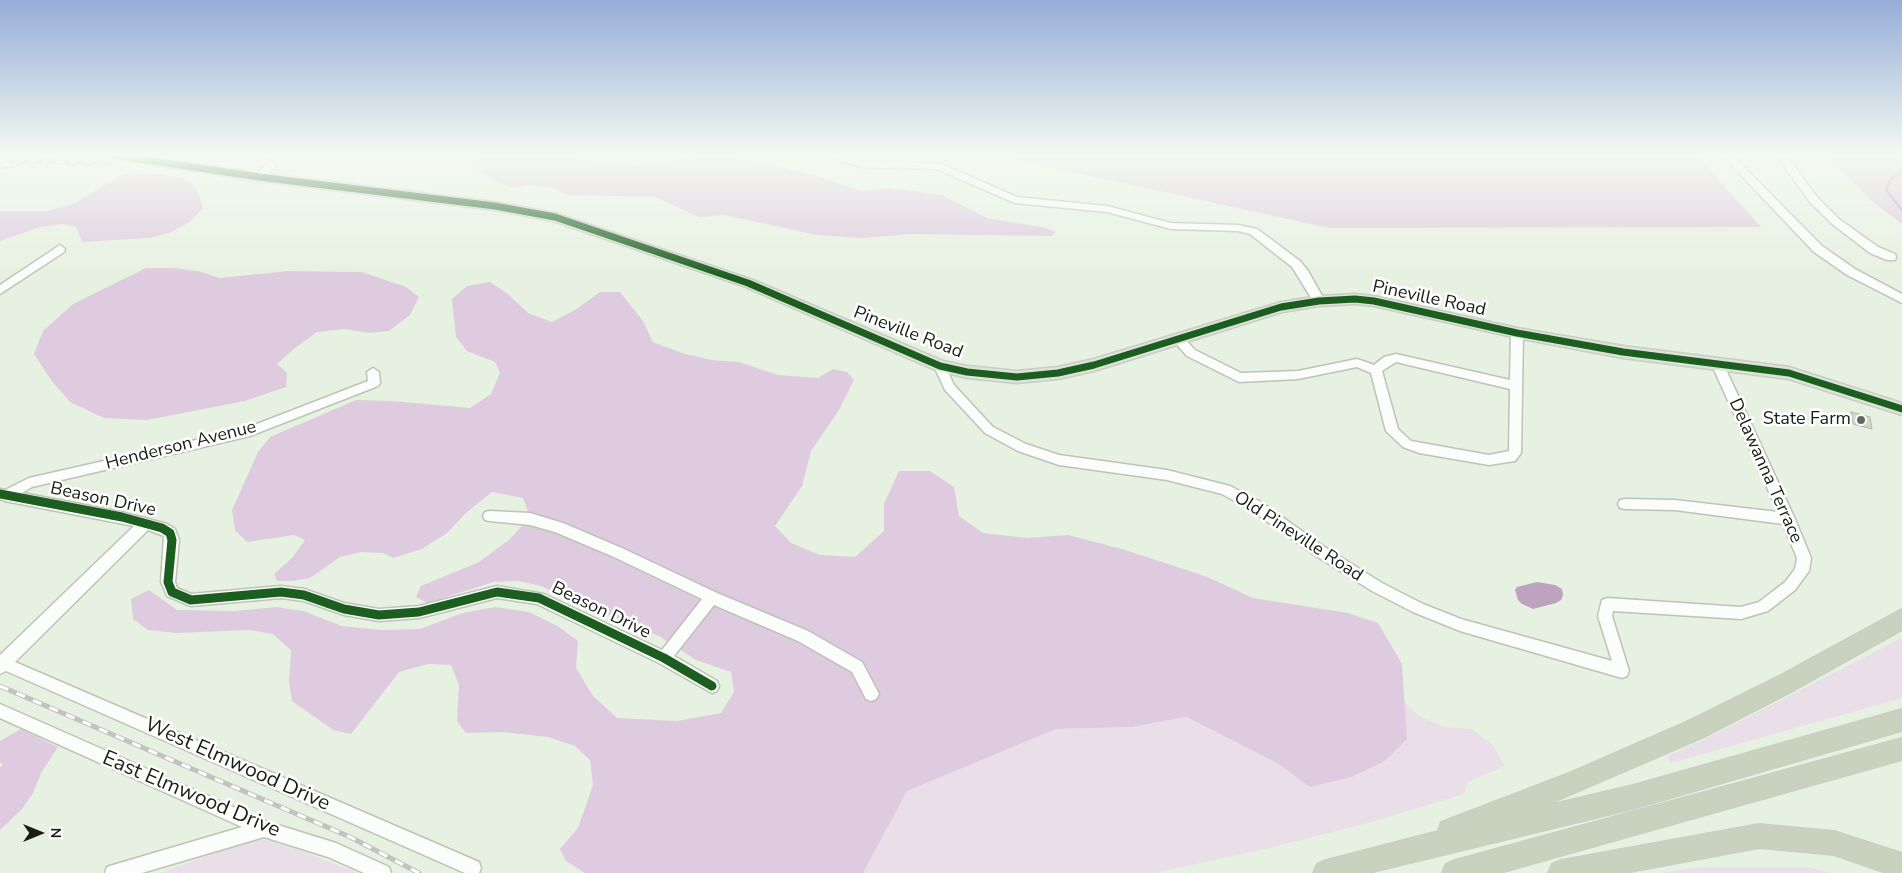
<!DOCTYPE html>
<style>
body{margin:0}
#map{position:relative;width:1902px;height:873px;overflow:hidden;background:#e7f1e1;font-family:"Nunito Sans",sans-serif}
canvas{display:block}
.north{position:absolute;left:15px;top:808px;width:50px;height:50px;-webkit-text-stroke:4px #fff;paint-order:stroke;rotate:90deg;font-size:14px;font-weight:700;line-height:20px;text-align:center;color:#1a1f16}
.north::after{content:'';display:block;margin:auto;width:18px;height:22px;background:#1a1f16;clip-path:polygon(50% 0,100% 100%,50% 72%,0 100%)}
</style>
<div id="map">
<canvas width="1902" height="873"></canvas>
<div class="north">N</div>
</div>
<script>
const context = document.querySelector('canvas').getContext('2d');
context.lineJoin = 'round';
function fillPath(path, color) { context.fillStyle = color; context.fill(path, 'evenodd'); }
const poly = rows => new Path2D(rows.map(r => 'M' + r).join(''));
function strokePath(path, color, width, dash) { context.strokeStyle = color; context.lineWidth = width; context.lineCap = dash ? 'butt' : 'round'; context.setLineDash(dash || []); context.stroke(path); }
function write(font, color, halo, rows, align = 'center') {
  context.font = font + ' "Nunito Sans",sans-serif'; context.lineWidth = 5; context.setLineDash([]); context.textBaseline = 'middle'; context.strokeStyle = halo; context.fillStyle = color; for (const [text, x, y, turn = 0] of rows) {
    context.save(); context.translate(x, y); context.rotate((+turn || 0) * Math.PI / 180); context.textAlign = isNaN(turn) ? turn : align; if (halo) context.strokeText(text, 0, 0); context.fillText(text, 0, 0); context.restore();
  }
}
const green = poly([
 [1902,638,1902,698,1671,763,1668,760,1670,755,1703,740],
 [1404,702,1419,716,1444,727,1471,729,1492,744,1505,766,1468,782,1464,794,1368,823,1269,848,1155,873,863,873,907,791,1056,729,1132,727,1186,717,1277,763,1310,787,1352,777,1385,761,1407,739],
 [266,840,299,850,358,873,161,873,233,846,252,841],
 [1724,867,1807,867,1831,873,1663,873,1690,868]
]);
const forest = poly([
 [475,155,568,155,584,160,617,166,684,160,704,155,730,156,814,175,862,191,888,188,942,195,987,218,1046,228,1056,232,1051,236,910,234,861,238,817,235,724,215,699,217,655,197,568,195,552,188,529,185,513,188,496,182,483,174,472,164],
 [993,155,1696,155,1761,227,1330,228],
 [1825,155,1902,155,1902,224,1873,202],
 [150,173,183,178,196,187,203,208,190,222,169,233,149,238,82,242,76,227,63,224,40,227,0,241,0,211,47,211,73,204,122,175],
 [146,268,174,268,198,271,220,278,288,271,362,272,406,287,419,297,410,315,389,331,369,333,345,329,317,332,295,348,277,364,287,373,286,387,245,401,147,420,104,418,70,402,51,380,34,354,43,331,73,304],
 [490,282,508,294,528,313,552,322,575,310,600,292,620,292,643,321,653,342,682,353,711,360,739,362,778,375,818,378,833,369,847,372,854,380,839,410,811,451,802,486,775,526,791,543,820,555,855,557,884,531,884,504,899,471,930,471,954,487,959,516,983,533,1027,538,1068,535,1122,549,1205,576,1253,598,1348,613,1378,623,1402,664,1407,739,1385,761,1352,777,1310,787,1277,763,1186,717,1132,727,1056,729,907,791,863,873,585,873,566,861,560,849,578,828,593,785,590,760,575,746,548,737,502,732,466,733,457,721,459,685,451,665,428,664,399,672,351,734,333,730,292,701,289,682,291,650,273,634,249,630,177,633,148,630,133,619,131,599,149,590,177,610,235,611,276,607,303,611,342,626,381,630,420,629,463,613,495,607,529,612,559,627,578,641,576,668,593,696,617,718,677,721,721,713,734,692,731,672,696,660,659,636,541,586,519,581,494,582,427,603,416,597,421,586,479,562,510,539,530,517,523,498,492,492,467,512,447,533,422,549,393,558,383,553,361,552,340,557,310,578,292,581,277,581,274,574,292,558,305,540,294,535,247,542,235,530,232,510,258,452,270,437,356,400,392,401,470,408,491,394,500,373,495,362,467,351,456,337,452,299,467,286],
 [21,729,58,747,41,773,33,793,22,809,0,830,0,767,3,765,0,762,0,741]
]);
const water = poly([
 [1537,582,1555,585,1562,589,1563,595,1561,600,1556,603,1533,609,1522,604,1518,600,1515,590,1517,587]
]);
const stream = poly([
 [1902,172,1891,179,1886,190,1902,210]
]);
const building = poly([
 [1851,412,1870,417,1872,429,1853,424,1851,412]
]);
const minor = poly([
 [23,155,34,155,20,164,0,168,0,162,14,159,23,155],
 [277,155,287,155,263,179,255,179,255,175,277,155],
 [825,155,839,155,862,161,939,163,1017,197,1107,206,1171,223,1238,225,1257,229,1300,261,1308,271,1325,301,1319,305,1315,304,1292,267,1250,234,1238,231,1171,229,1107,212,1015,203,937,169,862,167,827,157,825,155],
 [1722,155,1732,155,1822,246,1855,269,1902,294,1902,303,1847,275,1814,252,1722,155],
 [1776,155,1786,155,1817,197,1839,219,1878,247,1895,254,1896,257,1895,260,1887,260,1870,253,1831,223,1809,201,1776,155],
 [60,245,65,249,64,252,0,294,0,285,60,245],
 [1517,329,1523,333,1521,453,1515,461,1489,465,1419,453,1403,447,1386,431,1371,373,1357,367,1298,379,1239,382,1187,356,1172,339,1174,336,1182,336,1195,350,1241,373,1298,371,1357,359,1374,365,1384,357,1396,354,1510,380,1511,333,1517,329],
 [1396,362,1510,389,1509,451,1489,455,1411,441,1398,429,1382,371,1396,362],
 [1717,359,1723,363,1795,519,1811,558,1809,571,1795,590,1768,611,1741,619,1613,611,1612,616,1629,671,1627,676,1622,678,1460,631,1413,612,1372,591,1313,554,1251,510,1222,494,1167,480,1059,465,1018,451,985,433,945,390,934,366,936,363,944,363,954,385,993,427,1026,444,1059,455,1167,470,1230,486,1261,502,1323,546,1382,583,1423,604,1461,619,1612,661,1598,616,1602,600,1607,598,1741,607,1759,602,1785,582,1795,569,1797,558,1783,524,1675,510,1625,509,1620,508,1618,504,1620,500,1625,499,1675,500,1778,512,1711,363,1717,359],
 [373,368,379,372,380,383,378,386,250,436,32,487,22,493,122,512,167,524,175,529,179,540,175,582,177,588,191,594,281,586,304,589,344,603,379,609,419,606,497,586,544,594,662,650,702,599,614,557,555,532,530,525,490,521,485,520,483,516,485,512,490,511,530,513,563,523,624,549,717,593,808,631,862,662,879,694,876,699,871,701,866,699,852,672,798,641,714,605,674,656,717,681,719,686,717,691,712,693,659,663,537,604,497,598,419,618,379,621,344,615,304,601,281,598,191,606,167,596,161,582,164,536,148,530,15,662,479,862,481,868,479,873,465,873,6,671,0,674,0,655,134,526,5,501,0,499,0,489,5,490,29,478,244,429,368,381,367,372,373,368],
 [0,704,265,821,336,843,389,867,391,873,364,873,328,857,264,837,142,873,105,873,107,867,113,865,242,827,0,718,0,704]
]);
const major = poly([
 [108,155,136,155,259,173,495,202,555,213,753,280,943,361,967,366,1017,371,1058,367,1094,359,1281,302,1319,296,1355,294,1374,296,1517,328,1623,346,1789,367,1902,403,1902,415,1789,379,1623,358,1517,338,1374,306,1355,304,1319,306,1282,312,1094,371,1058,379,1017,383,967,378,935,370,743,286,553,221,495,210,259,181,114,159,108,155]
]);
const highway = poly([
 [1902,609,1902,630,1795,690,1702,738,1544,806,1633,785,1902,709,1902,731,1633,809,1369,873,1313,873,1317,864,1326,860,1438,831,1441,822,1569,773,1686,722,1779,676,1902,609],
 [1902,738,1902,760,1500,873,1442,873,1446,864,1455,860,1902,738],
 [1759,824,1834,831,1902,853,1902,873,1886,873,1834,855,1759,848,1625,873,1548,873,1552,864,1561,860,1759,824]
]);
const railFar1 = poly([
 [0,161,104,163,165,155]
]);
const rail = poly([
 [0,686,350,837,419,873]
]);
const cyclewayFar1 = poly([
 [114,155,259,177,495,206,555,217,748,283,940,366,967,372,1017,377,1058,373,1094,365,1281,307,1319,301,1355,299,1374,301,1517,333,1623,352,1789,373,1902,409]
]);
const cycleway = poly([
 [0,494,122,517,162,528,170,533,172,540,168,582,172,592,191,600,281,592,304,595,344,609,379,615,419,612,497,592,539,598,664,658,712,686]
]);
const markers = [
 [1861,420,5,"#62685d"]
];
const streetNames = [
 ["Pineville Road",1429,299,12],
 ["Pineville Road",908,333,21],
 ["Henderson Avenue",181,446,-14],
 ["Delawanna Terrace",1765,471,66],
 ["Beason Drive",103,500,12],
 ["Old Pineville Road",1298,537,33],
 ["Beason Drive",601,611,26]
];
const poiNames = [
 ["State Farm",1851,420]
];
const nearStreetnames = [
 ["West Elmwood Drive",237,765,24],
 ["East Elmwood Drive",191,795,23]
];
fillPath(green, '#eadee8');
fillPath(forest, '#dfcbdf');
fillPath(water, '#bea3c0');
strokePath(stream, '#bea3c0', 2.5);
fillPath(building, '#d1d8cc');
strokePath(building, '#b1b8ac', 1);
strokePath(minor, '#bcc3b7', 3);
strokePath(major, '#c8cdc6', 3);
strokePath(highway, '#c8cdc6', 2);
fillPath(minor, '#fbfdfa');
fillPath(major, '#dde3d6');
fillPath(highway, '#c8d2bf');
strokePath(railFar1, '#c1c3bf', 4.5);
strokePath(rail, '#c1c3bf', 5);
strokePath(railFar1, '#fff', 2.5, [7]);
strokePath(rail, '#fff', 3, [9]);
strokePath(cyclewayFar1, '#1b5e20', 7);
strokePath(cycleway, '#1b5e20', 9);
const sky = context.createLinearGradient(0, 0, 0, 277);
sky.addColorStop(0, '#97add8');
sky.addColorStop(0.56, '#f4f9f2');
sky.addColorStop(1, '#f4f9f200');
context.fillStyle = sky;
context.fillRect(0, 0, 1902, 277);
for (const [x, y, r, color] of markers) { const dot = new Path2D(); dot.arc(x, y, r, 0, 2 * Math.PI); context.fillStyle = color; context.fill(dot); strokePath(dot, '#fff', 2); }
write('18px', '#1a1f16', '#fff', streetNames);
write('18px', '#1a1f16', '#fff', poiNames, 'right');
write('21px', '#1a1f16', '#fff', nearStreetnames);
</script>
